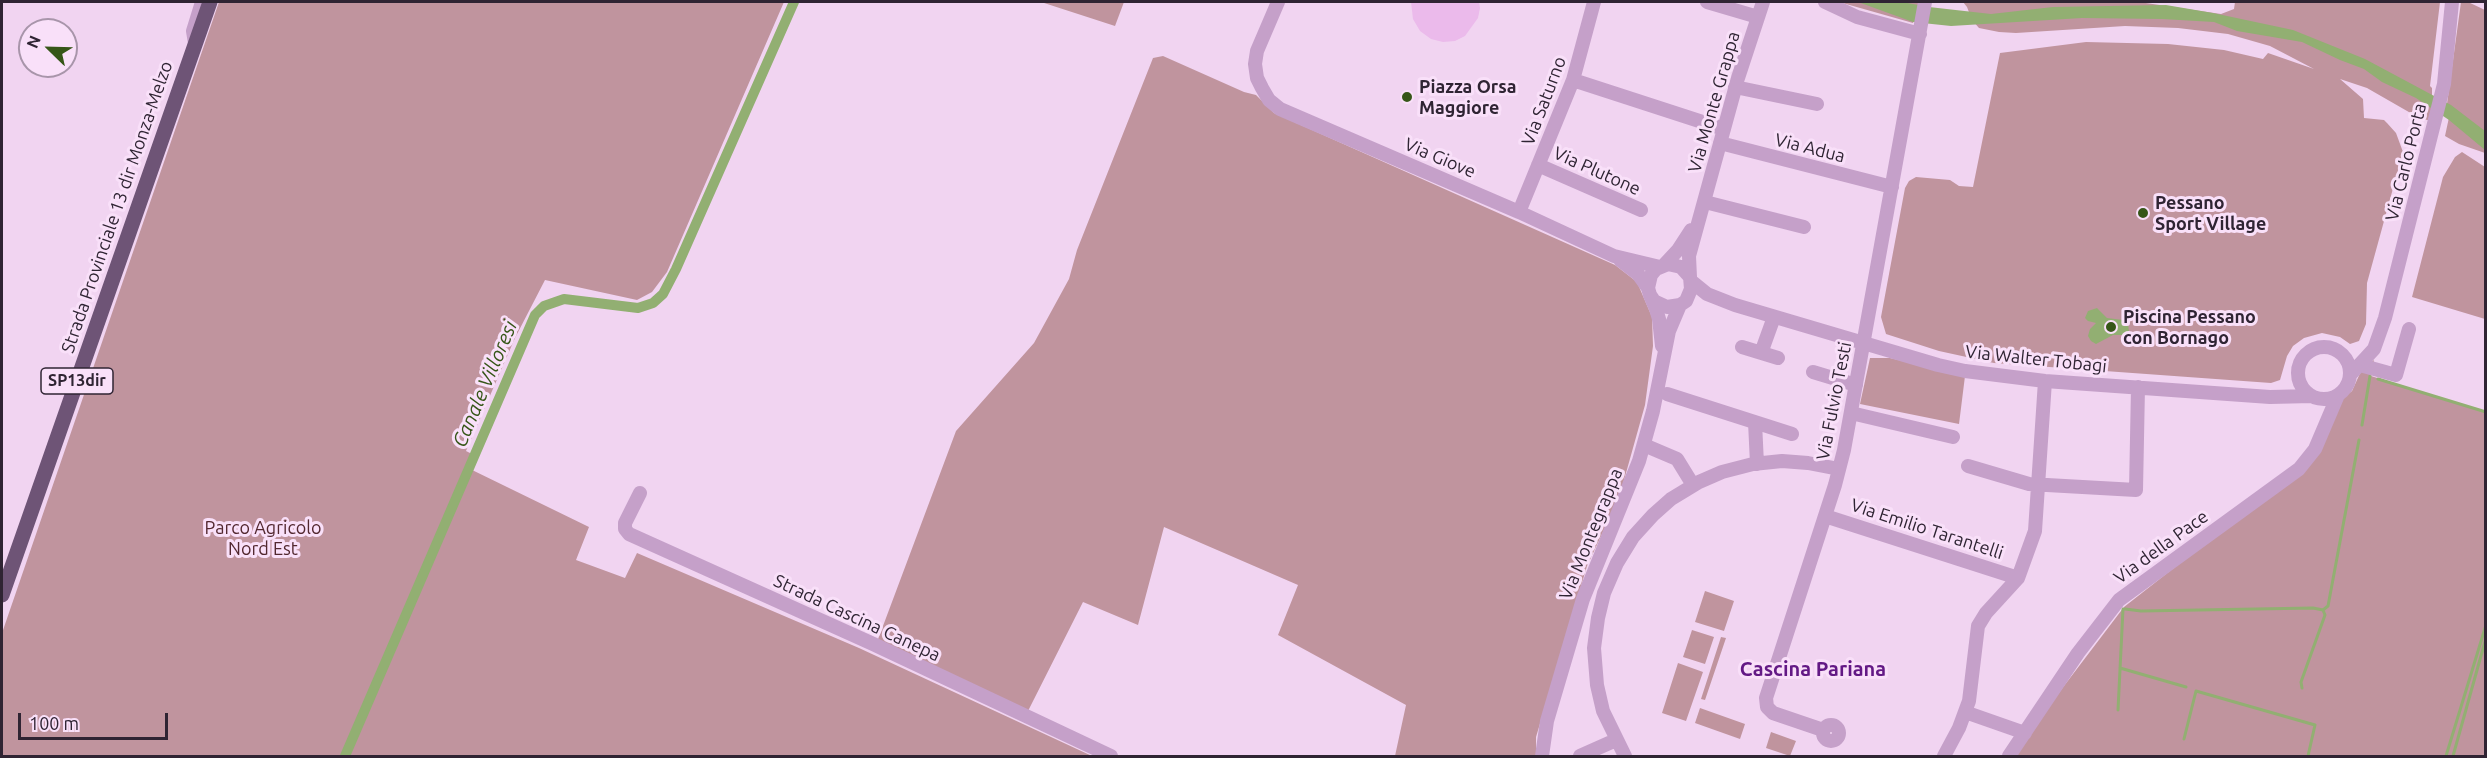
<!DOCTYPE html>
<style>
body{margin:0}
#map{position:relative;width:2487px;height:758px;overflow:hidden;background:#f1d4f1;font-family:Ubuntu,sans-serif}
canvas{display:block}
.frame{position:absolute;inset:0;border:3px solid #2f2433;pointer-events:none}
.north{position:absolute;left:18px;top:18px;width:60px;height:60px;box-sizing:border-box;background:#f9e0f9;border:2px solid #a895aa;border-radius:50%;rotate:293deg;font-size:16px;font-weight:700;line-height:24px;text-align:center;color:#2f2433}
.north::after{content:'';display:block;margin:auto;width:21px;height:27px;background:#365618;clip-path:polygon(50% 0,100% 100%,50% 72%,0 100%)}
.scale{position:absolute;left:18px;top:713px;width:150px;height:27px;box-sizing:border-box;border:3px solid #2f2433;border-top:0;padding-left:8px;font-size:18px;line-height:21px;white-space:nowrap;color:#2f2433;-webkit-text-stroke:4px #f9e0f9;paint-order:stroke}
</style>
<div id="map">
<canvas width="2487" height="758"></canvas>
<div class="frame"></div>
<div class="north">N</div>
<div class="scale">100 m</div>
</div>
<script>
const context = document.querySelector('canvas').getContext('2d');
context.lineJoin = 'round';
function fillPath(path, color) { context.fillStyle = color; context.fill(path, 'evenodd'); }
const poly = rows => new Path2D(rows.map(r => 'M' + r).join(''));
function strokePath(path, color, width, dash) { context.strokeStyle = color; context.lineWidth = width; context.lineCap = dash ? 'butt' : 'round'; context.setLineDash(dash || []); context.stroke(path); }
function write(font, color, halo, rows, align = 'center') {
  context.font = font + ' Ubuntu,sans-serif'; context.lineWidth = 6; context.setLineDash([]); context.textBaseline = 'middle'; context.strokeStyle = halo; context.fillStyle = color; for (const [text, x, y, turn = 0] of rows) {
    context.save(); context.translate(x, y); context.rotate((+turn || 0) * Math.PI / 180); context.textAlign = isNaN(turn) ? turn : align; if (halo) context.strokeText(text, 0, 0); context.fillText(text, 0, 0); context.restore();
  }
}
const green = poly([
 [219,2,784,2,667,272,652,292,637,300,545,280,515,338,466,451,474,455,468,468,589,527,576,560,625,578,637,553,859,648,1092,756,2,756,2,633],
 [1041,2,1124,2,1115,26],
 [1839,2,1918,2,1919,3,1913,23],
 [1963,2,2139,2,2221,14,2234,9,2235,2,2440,2,2430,86,2432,88,2432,109,2428,120,2421,119,2367,88,2340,79,2363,99,2364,118,2384,120,2387,123,2396,133,2403,152,2367,283,2366,324,2359,341,2350,344,2340,337,2322,333,2304,338,2293,346,2287,356,2280,380,2271,383,1994,363,1939,351,1886,334,1881,317,1905,188,1909,181,1916,177,1950,180,1959,186,1973,187,2000,53,2086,42,2168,44,2224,50,2263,59,2268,53,2314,69,2270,46,2228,34,2178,28,2125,26,2016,33,1999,32,1979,28,1972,20,1967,7],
 [2461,2,2468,2,2485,10,2485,153,2459,144,2445,136,2451,108,2447,104],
 [1163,56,1244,92,1256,95,1274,113,1615,265,1637,282,1652,317,1653,346,1645,405,1619,498,1587,566,1536,737,1536,756,1395,756,1406,705,1278,635,1298,585,1164,527,1138,625,1083,602,1027,713,877,642,956,431,1034,343,1069,279,1077,250,1153,58],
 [2462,152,2485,167,2485,319,2412,297,2443,177,2455,157],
 [1870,358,1890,358,1965,376,1959,424,1860,404],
 [2374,360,2371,376,2485,412,2485,756,2014,756,2035,724,2124,607,2240,516,2285,487,2339,401,2352,391,2362,369],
 [1705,591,1734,601,1724,631,1695,622],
 [1692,630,1714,637,1705,664,1683,657],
 [1721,637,1726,638,1705,700,1701,699],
 [1678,663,1703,672,1686,721,1662,713],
 [1700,708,1745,724,1740,739,1695,723],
 [1771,732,1796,741,1790,756,1766,748]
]);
const plaza = poly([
 [1411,2,1479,2,1480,8,1478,18,1465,36,1455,41,1443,42,1431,39,1420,31,1413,19]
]);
const water = poly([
 [1858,2,1902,2,1929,7,1991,14,2053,7,2166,5,2213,13,2293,30,2365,59,2451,105,2485,131,2485,150,2449,120,2416,98,2382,82,2364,69,2340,60,2302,42,2237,31,2214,22,2162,19,2082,18,1951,26,1913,22],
 [2097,308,2107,318,2123,320,2128,324,2129,331,2125,335,2113,335,2096,344,2091,341,2088,336,2090,329,2096,323,2088,321,2085,318,2088,311]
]);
const stream = poly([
 [2378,379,2486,412],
 [2362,425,2370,376],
 [2125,609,2141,611,2313,608,2323,610,2328,606,2359,440],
 [2120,668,2186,687],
 [2302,688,2301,682,2325,615,2323,610],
 [2118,710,2123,609],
 [2184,739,2196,691,2315,725,2308,756],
 [2446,756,2486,625],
 [2453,756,2486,638]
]);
const canal = poly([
 [345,756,535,315,544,306,564,299,638,308,653,303,663,294,676,269,794,2]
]);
const minor = poly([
 [1278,2,1257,51,1255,64,1257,78,1262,88,1269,100,1280,109,1519,212,1614,256,1660,267],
 [1707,2,1758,17],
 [1825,2,1857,17,1920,34],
 [195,43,193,31,202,2],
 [1573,80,1724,129],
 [1735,87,1817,104],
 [1720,143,1892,187],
 [1538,165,1641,210],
 [1705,202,1804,227],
 [1519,212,1573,80,1594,2],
 [1620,260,1638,274,1648,288],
 [1664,265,1678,250,1691,230],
 [1690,277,1689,256,1738,78,1763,2],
 [1691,281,1707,294,1735,305,1938,365,1965,371,2045,381,2270,397,2312,396],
 [1650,295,1654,301,1667,307,1680,305,1686,301,1691,289,1690,277,1681,267,1668,264,1656,269,1651,275,1648,288,1650,295,1656,309,1659,319,1662,346],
 [1742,347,1778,358],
 '2298 373a26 26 0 1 1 52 0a26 26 0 1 1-52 0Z',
 [1761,353,1774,317],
 [2360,365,2396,375,2409,329],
 [1813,372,1856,385],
 [2350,375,2374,349,2385,318,2444,84,2452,2],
 [1667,394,1792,434],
 [1851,413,1953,437],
 [1755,422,1757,464],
 [1644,445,1677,459,1693,485],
 [1968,466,2029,484,2136,490,2138,387],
 [640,493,625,523,625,529,629,534,871,643,1111,756],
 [1825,516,2018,578],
 [1965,712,2025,733],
 '1823 733a8 8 0 1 1 16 0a8 8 0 1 1-16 0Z',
 [1823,730,1773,713,1767,707,1766,698,1835,485,1844,450,1925,2],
 [1542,756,1547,721,1583,599,1639,461,1653,411,1669,331,1680,305],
 [1580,756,1616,740],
 [1625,756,1603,711,1597,685,1594,648,1598,618,1604,593,1617,563,1633,537,1653,515,1671,499,1699,482,1722,472,1753,464,1782,461,1808,463,1839,469],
 [1944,756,1959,728,1969,701,1978,626,1986,613,2018,578,2035,531,2045,381],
 [2009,756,2078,653,2119,600,2299,469,2315,449,2338,395]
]);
const major = poly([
 [2,595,210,2]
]);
const markers = [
 [1407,97,6,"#365618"],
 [2143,213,6,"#365618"],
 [2111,327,6,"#365618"]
];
const shields = [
 [77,381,72]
];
const shieldNames = [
 ["SP13dir",77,381]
];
const poiNames = [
 ["Piazza Orsa",1419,87],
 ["Maggiore",1419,108],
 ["Pessano",2155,203],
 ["Sport Village",2155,224],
 ["Piscina Pessano",2123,317],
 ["con Bornago",2123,338]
];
const streetNames = [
 ["Via Saturno",1544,101,-69],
 ["Via Monte Grappa",1714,102,-74],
 ["Via Adua",1810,148,14],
 ["Via Giove",1440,158,23],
 ["Via Carlo Porta",2406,162,-76],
 ["Via Plutone",1597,171,24],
 ["Strada Provinciale 13 dir Monza-Melzo",117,207,-71],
 ["Via Walter Tobagi",2036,359,6],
 ["Via Fulvio Testi",1834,401,-79],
 ["Via Emilio Tarantelli",1927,529,18],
 ["Via Montegrappa",1591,534,-68],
 ["Via della Pace",2161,547,-36],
 ["Strada Cascina Canepa",857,618,25]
];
const parkNames = [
 ["Parco Agricolo",263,528],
 ["Nord Est",263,549]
];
const waterNames = [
 ["Canale Villoresi",485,384,-67]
];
const neighbourhoodNames = [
 ["Cascina Pariana",1813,669]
];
fillPath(green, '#c0949e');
fillPath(plaza, '#ebbaeb');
fillPath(water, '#92af72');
strokePath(stream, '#92af72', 3);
strokePath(canal, '#92af72', 10);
strokePath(minor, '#c5a0c9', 14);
strokePath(major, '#6e5476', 15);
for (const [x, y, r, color] of markers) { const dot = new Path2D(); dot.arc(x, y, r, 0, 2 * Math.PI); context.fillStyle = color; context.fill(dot); strokePath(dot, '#f9e0f9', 2); }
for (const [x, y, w] of shields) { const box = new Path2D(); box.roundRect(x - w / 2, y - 13, w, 26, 4.5); context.fillStyle = '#f9e0f9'; context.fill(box); strokePath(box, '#2f2433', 1.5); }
write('bold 16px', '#2f2433', null, shieldNames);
write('bold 18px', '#2f2433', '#f9e0f9', poiNames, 'left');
write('18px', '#2f2433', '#f9e0f9', streetNames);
write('18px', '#52272f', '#f9e0f9', parkNames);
write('italic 20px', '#365618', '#f9e0f9', waterNames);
write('bold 20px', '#631985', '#f9e0f9', neighbourhoodNames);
</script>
